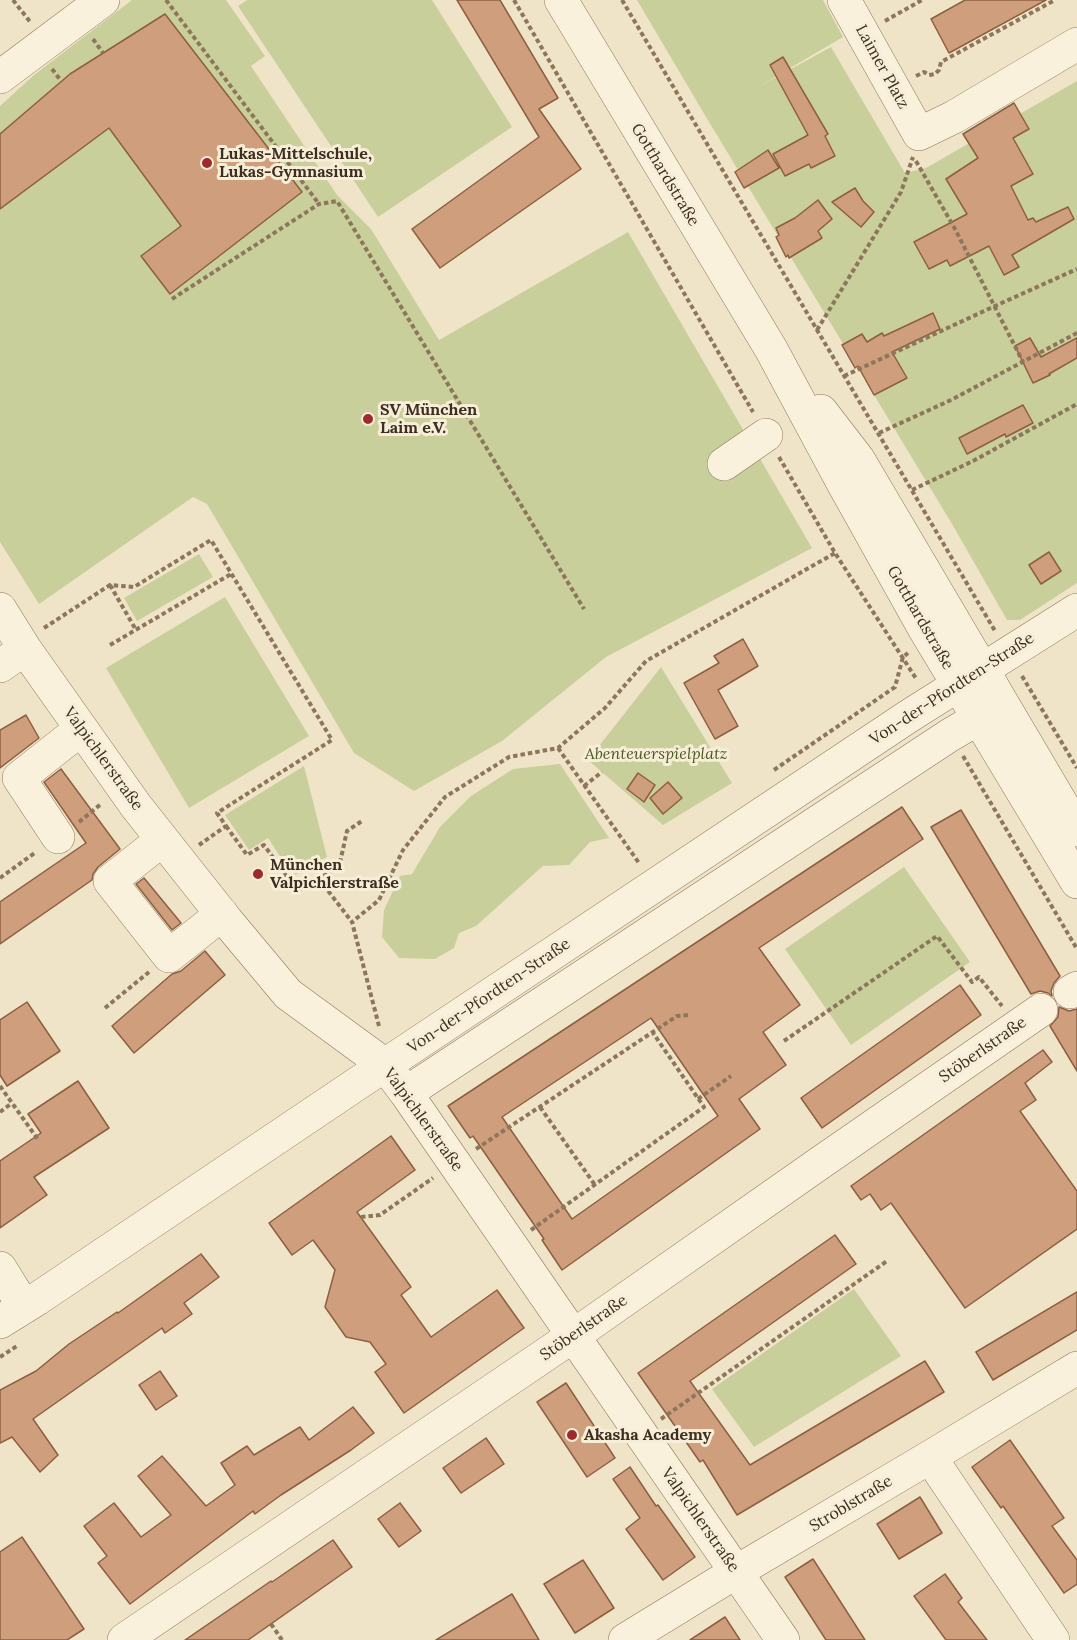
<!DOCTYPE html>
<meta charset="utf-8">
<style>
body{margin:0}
canvas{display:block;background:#f0e4c8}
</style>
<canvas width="1077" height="1640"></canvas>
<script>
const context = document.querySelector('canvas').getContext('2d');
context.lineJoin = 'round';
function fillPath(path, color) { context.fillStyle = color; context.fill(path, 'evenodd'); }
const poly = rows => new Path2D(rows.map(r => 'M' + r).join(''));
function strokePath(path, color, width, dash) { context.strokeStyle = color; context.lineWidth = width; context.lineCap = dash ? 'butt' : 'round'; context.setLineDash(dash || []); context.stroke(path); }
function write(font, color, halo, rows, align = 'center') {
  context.font = font + ' Lora,serif'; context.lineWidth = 6; context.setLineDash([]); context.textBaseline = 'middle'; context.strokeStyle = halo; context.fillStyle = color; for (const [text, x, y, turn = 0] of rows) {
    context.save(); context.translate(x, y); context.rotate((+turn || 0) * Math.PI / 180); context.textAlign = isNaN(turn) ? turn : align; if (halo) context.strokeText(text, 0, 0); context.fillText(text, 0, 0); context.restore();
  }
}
const green = poly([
 [132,0,226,0,265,56,251,66,337,195,371,229,439,340,628,232,812,548,606,657,502,741,414,791,354,753,207,504,193,497,39,604,0,542,0,106,34,75],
 [247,0,432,0,512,127,378,217,238,6],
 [637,0,823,0,843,37,758,87,831,47,905,173,926,168,1077,81,1077,583,1020,620,1007,620,952,524,706,117],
 [199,554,213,577,137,621,124,598],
 [225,597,309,736,189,808,106,668],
 [661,667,732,783,663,825,588,760],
 [560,764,609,838,590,842,569,865,543,866,476,926,459,933,454,948,435,959,399,958,382,937,384,910,400,876,412,874,440,827,471,796,513,769],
 [304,766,327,857,293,876,268,838,249,850,225,815],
 [904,867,970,962,851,1045,785,949],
 [854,1289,901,1356,754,1447,712,1389]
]);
const building = poly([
 [457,0,500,0,558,98,539,109,581,169,440,268,412,229,539,137,457,0],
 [965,0,1046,0,949,53,931,19,965,0],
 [165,14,302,192,170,294,141,256,181,226,109,128,0,209,0,134,70,74,165,14],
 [783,57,828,134,825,136,835,156,811,168,809,164,785,176,773,154,808,135,770,65,783,57],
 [1014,103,1029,129,1013,138,1033,174,1011,186,1028,220,1033,218,1036,222,1068,207,1074,219,1012,255,1019,267,1004,275,989,246,950,266,947,260,929,269,914,242,967,214,946,179,978,158,963,134,1014,103],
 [768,150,779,168,744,188,735,172,768,150],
 [855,188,863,201,874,212,861,227,832,202,855,188],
 [818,200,832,219,818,231,822,238,789,258,788,255,786,257,776,237,779,235,776,228,795,218,818,200],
 [933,313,940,329,892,352,907,378,874,395,858,366,855,368,842,345,862,334,867,342,882,333,884,336,933,313],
 [1030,338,1041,357,1077,338,1077,358,1049,374,1050,375,1033,383,1015,346,1030,338],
 [1023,405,1033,423,1006,437,1005,434,967,454,959,438,1023,405],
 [1049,552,1061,571,1041,584,1029,565,1049,552],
 [743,639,758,666,718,690,738,726,715,739,684,683,719,663,714,656,743,639],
 [26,715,39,738,0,768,0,730,26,715],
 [61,769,120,849,98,867,93,874,92,880,0,944,0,902,86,843,44,782,61,769],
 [638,773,655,785,644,802,627,789,638,773],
 [668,782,682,798,663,814,650,798,668,782],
 [902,807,923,839,759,948,800,1005,763,1032,786,1065,739,1099,760,1129,562,1270,542,1240,544,1239,473,1136,470,1138,448,1106,902,807],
 [651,1018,718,1116,572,1219,502,1117,651,1018],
 [961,810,1060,976,1054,983,1051,991,1052,996,1048,993,1040,991,1031,994,931,827,961,810],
 [144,878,181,923,172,930,136,884,144,878],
 [205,951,225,975,134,1053,112,1026,172,974,181,971,205,951],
 [960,985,981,1015,822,1128,801,1098,960,985],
 [27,1002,60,1051,7,1086,0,1075,0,1020,27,1002],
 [1059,1007,1069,1011,1077,1009,1077,1071,1050,1026,1058,1017,1059,1007],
 [1043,1050,1052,1062,1025,1083,1036,1100,1020,1111,1077,1191,1077,1229,965,1308,891,1203,881,1210,870,1194,861,1200,851,1186,1043,1050],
 [78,1081,109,1128,34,1177,47,1195,0,1228,0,1161,41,1133,28,1114,78,1081],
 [391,1136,415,1170,357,1212,411,1287,401,1295,431,1337,497,1290,524,1328,404,1413,375,1372,386,1364,370,1342,346,1337,325,1307,335,1270,313,1240,292,1255,269,1223,391,1136],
 [835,1235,856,1264,690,1381,750,1465,925,1361,944,1392,737,1515,703,1460,700,1462,638,1373,835,1235],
 [201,1254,219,1277,184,1303,192,1314,165,1333,162,1328,33,1419,58,1455,40,1472,12,1437,0,1443,0,1390,36,1371,69,1344,117,1312,118,1313,201,1254],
 [1077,1292,1077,1330,993,1380,976,1352,1077,1292],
 [160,1371,177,1396,156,1410,139,1385,160,1371],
 [566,1383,615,1458,587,1477,537,1402,566,1383],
 [353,1407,374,1433,351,1450,281,1495,255,1514,253,1511,130,1604,98,1563,107,1556,84,1526,114,1503,141,1537,171,1515,138,1476,162,1456,206,1506,235,1485,221,1463,247,1446,254,1455,300,1427,309,1440,353,1407],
 [486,1438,504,1464,461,1493,443,1468,486,1438],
 [1010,1440,1064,1518,1052,1526,1077,1560,1077,1584,1064,1593,1003,1506,1001,1508,972,1467,1010,1440],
 [630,1467,656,1506,658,1505,695,1557,663,1580,626,1529,640,1518,613,1479,630,1467],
 [920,1497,942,1533,899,1559,877,1524,920,1497],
 [400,1503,421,1531,399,1547,378,1519,400,1503],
 [22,1537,84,1629,67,1640,0,1640,0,1552,22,1537],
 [333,1540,352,1567,248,1640,185,1640,271,1581,272,1582,333,1540],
 [813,1559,865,1640,826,1640,793,1589,785,1577,813,1559],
 [583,1560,614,1608,575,1633,544,1584,583,1560],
 [945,1574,962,1598,958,1602,987,1640,946,1640,914,1596,945,1574],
 [512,1594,539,1640,436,1640,512,1594],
 [725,1617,740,1640,690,1640,725,1617]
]);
const path = poly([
 [13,0,31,23],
 [166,0,319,204],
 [514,0,753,412],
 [622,0,995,631],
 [885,21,922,0],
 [93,39,103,53],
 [52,69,62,82],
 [916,76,924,72,929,75,935,74,939,70,941,62,1055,0],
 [916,161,955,229,1023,362],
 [172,299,319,204,337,201,584,609],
 [817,330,901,192,913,157],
 [844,376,995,306,1077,269],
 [879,433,951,400,1077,333],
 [779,457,835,553,917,680],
 [912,490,973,461,1077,404],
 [110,585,136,630],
 [44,628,110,585,134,587,211,540,332,740,217,813,226,826,199,845],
 [110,645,231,574],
 [1022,676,1077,768],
 [558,748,639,863],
 [963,756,1077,949],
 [774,770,895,687,903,657,908,653],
 [584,786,602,772],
 [79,822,101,804],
 [226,826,247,855,264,845,297,891,339,867,347,831,362,821],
 [0,878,36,852],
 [319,879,352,922],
 [105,1008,149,972],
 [379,1026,352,922,379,900,403,850,445,797,509,757,558,748,605,708,646,661,835,553],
 [784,1041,937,936,972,982,979,977,1002,1006],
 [0,1086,39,1141],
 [698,1099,731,1076],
 [540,1107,595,1185],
 [0,1112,12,1103],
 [476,1149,677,1016,689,1015],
 [361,1217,380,1215,433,1178],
 [531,1230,704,1107,653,1033],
 [0,1357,17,1346],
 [661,1419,887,1261],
 [271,1624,282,1640]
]);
const minor = poly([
 [561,0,771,349,843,483,924,628,1077,882],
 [844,0,919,134,954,117,1077,44],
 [0,77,103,0],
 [821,411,858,459,1077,830],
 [724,464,766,435],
 [0,609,25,649,136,806,227,921,288,994,385,1065,406,1093,783,1640],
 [0,666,25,649],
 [58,837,19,778,81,729],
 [162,840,110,881,169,956,222,914],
 [1070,992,1077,988],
 [406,1093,950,735,979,718],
 [0,1268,24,1307],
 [0,1322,37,1299,385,1065,909,716,1077,610],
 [930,1457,1053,1640],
 [124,1640,573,1336,817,1165,1041,1010],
 [625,1640,736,1572,930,1457,1077,1368]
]);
const markers = [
 [207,163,6,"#9e2a2b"],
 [368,419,6,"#9e2a2b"],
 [258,874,6,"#9e2a2b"],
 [572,1435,6,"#9e2a2b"]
];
const streetNames = [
 ["Laimer Platz",882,67,61],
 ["Gotthardstraße",665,175,59],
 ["Gotthardstraße",920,618,60],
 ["Von-der-Pfordten-Straße",952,689,-33],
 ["Valpichlerstraße",103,759,54],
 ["Von-der-Pfordten-Straße",489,996,-34],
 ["Stöberlstraße",983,1050,-35],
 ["Valpichlerstraße",423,1120,54],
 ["Stöberlstraße",584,1328,-35],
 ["Stroblstraße",851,1504,-31],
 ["Valpichlerstraße",700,1520,55]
];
const poiNames = [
 ["Lukas-Mittelschule,",219,154],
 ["Lukas-Gymnasium",219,172],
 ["SV München",380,410],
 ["Laim e.V.",380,428],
 ["München",270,865],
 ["Valpichlerstraße",270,883],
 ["Akasha Academy",584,1435]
];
const parkNames = [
 ["Abenteuerspielplatz",656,754]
];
fillPath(green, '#c9cf9b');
fillPath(building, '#cf9f7d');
strokePath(building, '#8d5f41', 1.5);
strokePath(minor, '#8d765c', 34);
strokePath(path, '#8d765c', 4, [4.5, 3]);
strokePath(minor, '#faf1dc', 33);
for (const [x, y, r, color] of markers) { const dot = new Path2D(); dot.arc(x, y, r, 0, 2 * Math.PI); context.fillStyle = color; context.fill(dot); strokePath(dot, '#f7eed8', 2); }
write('16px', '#3d2e20', '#f7eed8', streetNames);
write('bold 16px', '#3d2e20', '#f7eed8', poiNames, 'left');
write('italic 16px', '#4d5a26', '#f7eed8', parkNames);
</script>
